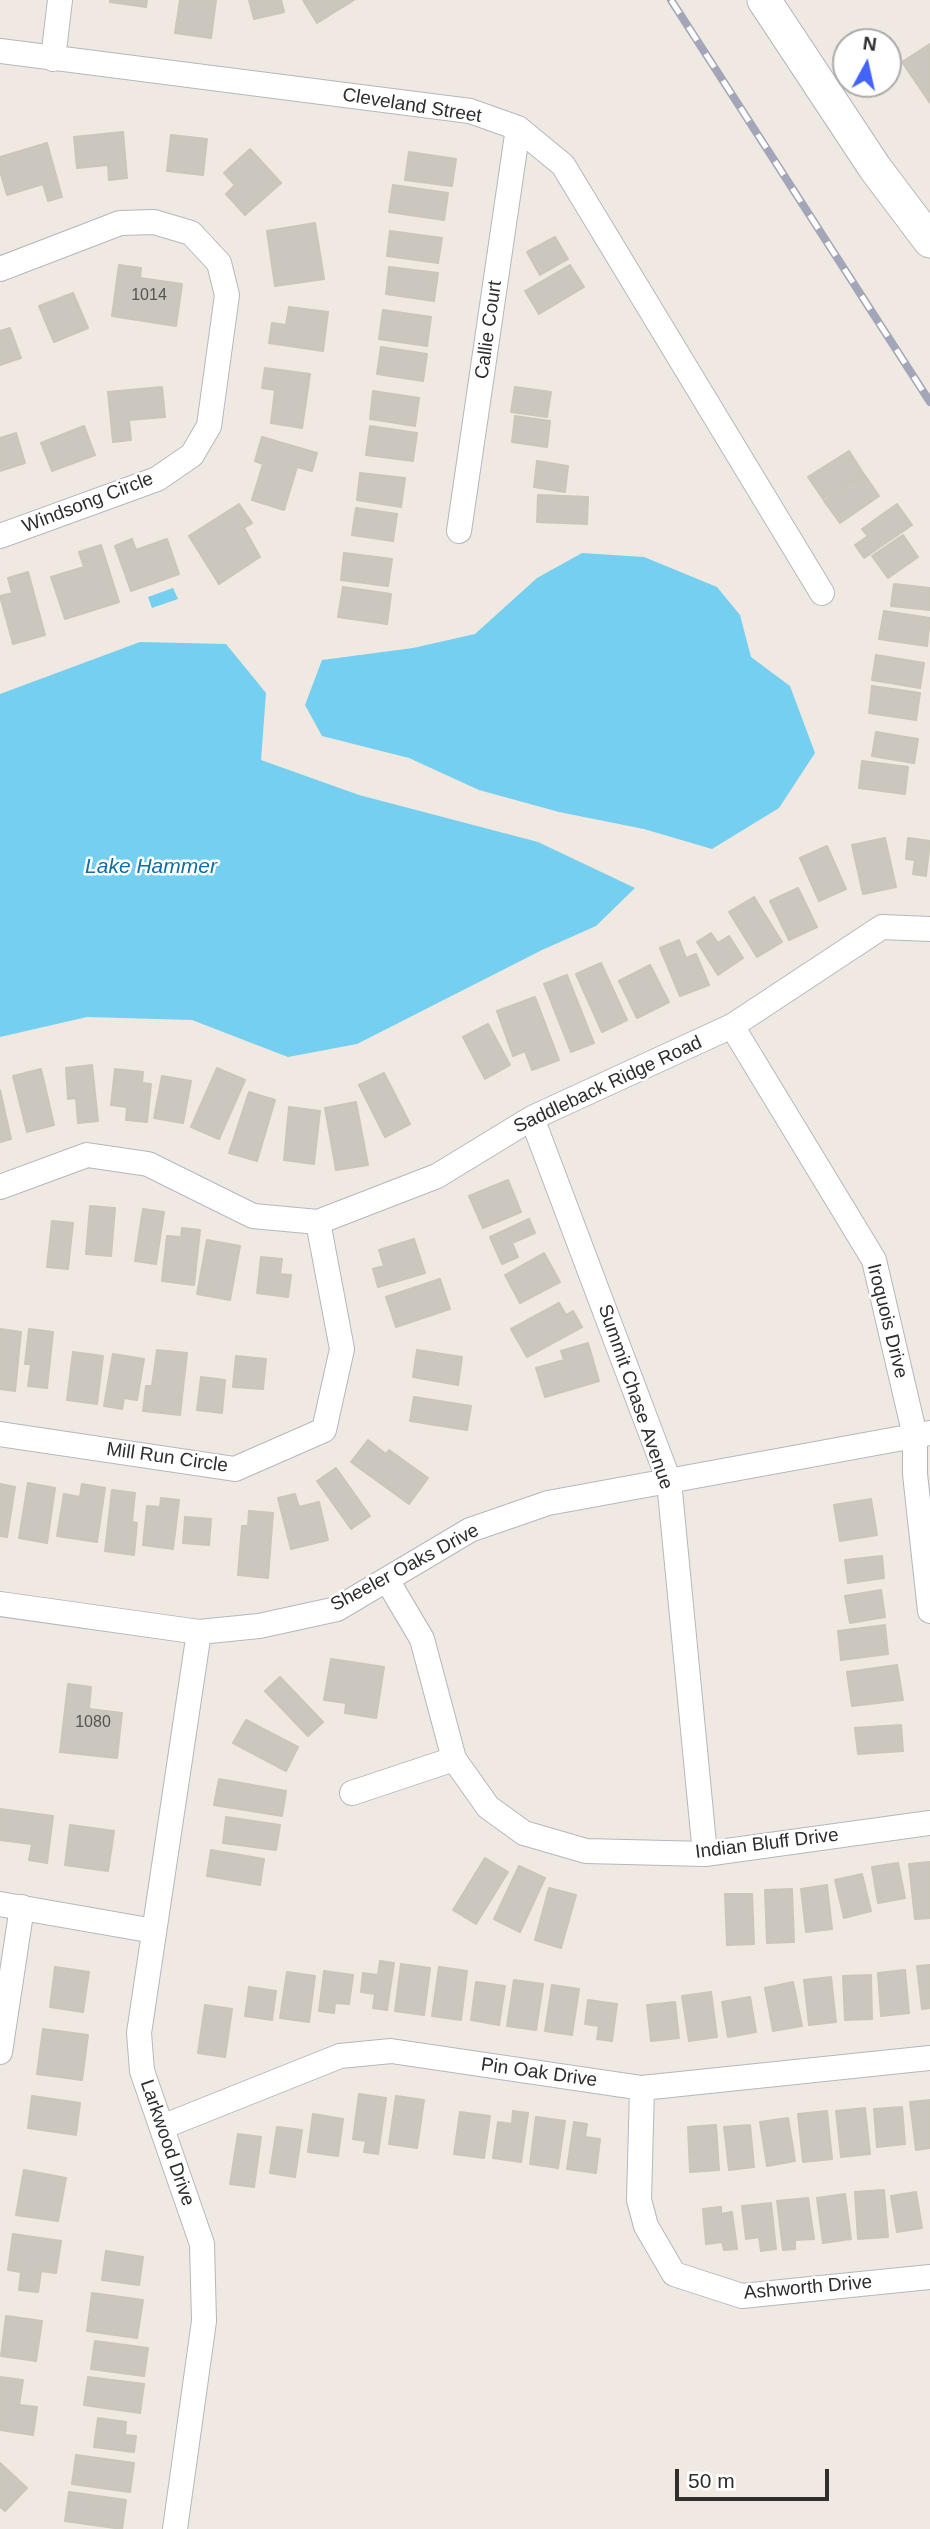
<!DOCTYPE html>
<style>
body{margin:0}
#map{position:relative;width:930px;height:2529px;overflow:hidden;background:#efe9e1;font-family:Arial,sans-serif}
canvas{display:block}
.north{position:absolute;left:832px;top:28px;width:70px;height:70px;box-sizing:border-box;background:#fff;border:2px solid #ababab;border-radius:50%;rotate:8deg;font-size:19px;font-weight:700;line-height:28px;text-align:center;color:#2e2e2e}
.north::after{content:'';display:block;margin:auto;width:24px;height:32px;background:#4264fb;clip-path:polygon(50% 0,100% 100%,50% 72%,0 100%)}
.scale{position:absolute;left:675px;top:2469px;width:154px;height:32px;box-sizing:border-box;border:4px solid #2e2e2e;border-top:0;padding-left:9px;font-size:21px;line-height:24px;white-space:nowrap;color:#2e2e2e;-webkit-text-stroke:5px #fff;paint-order:stroke}
</style>
<div id="map">
<canvas width="930" height="2529"></canvas>
<div class="north">N</div>
<div class="scale">50 m</div>
</div>
<script>
const context = document.querySelector('canvas').getContext('2d');
context.lineJoin = 'round';
function fillPath(path, color) { context.fillStyle = color; context.fill(path, 'evenodd'); }
const poly = rows => new Path2D(rows.map(r => 'M' + r).join(''));
function strokePath(path, color, width, dash) { context.strokeStyle = color; context.lineWidth = width; context.lineCap = dash ? 'butt' : 'round'; context.setLineDash(dash || []); context.stroke(path); }
function write(font, color, halo, rows, align = 'center') {
  context.font = font + ' Arial,sans-serif'; context.lineWidth = 5; context.setLineDash([]); context.textBaseline = 'middle'; context.strokeStyle = halo; context.fillStyle = color; for (const [text, x, y, turn = 0] of rows) {
    context.save(); context.translate(x, y); context.rotate((+turn || 0) * Math.PI / 180); context.textAlign = isNaN(turn) ? turn : align; if (halo) context.strokeText(text, 0, 0); context.fillText(text, 0, 0); context.restore();
  }
}
const water = poly([
 [582,553,644,557,717,587,740,615,751,657,790,686,815,753,779,808,712,849,644,829,559,812,479,790,409,758,322,736,305,705,322,660,413,648,475,634,537,578],
 [173,588,178,599,152,608,148,597],
 [140,642,226,644,266,693,261,760,359,795,538,842,635,888,596,926,542,950,357,1044,288,1057,192,1020,87,1017,0,1037,0,694]
]);
const building = poly([
 [110,0,147,0,146,7,110,2,110,0],
 [180,0,216,0,211,38,175,33,180,0],
 [249,0,281,0,284,12,254,19,249,0],
 [303,0,354,0,317,23,303,0],
 [930,44,930,103,902,62,930,44],
 [123,132,127,178,109,180,108,165,77,168,74,137,123,132],
 [171,135,207,139,203,175,167,171,171,135],
 [47,143,62,197,48,201,43,184,7,195,0,171,0,157,47,143],
 [250,149,281,183,245,215,226,194,235,185,224,173,250,149],
 [409,152,456,159,452,186,405,180,409,152],
 [393,185,448,193,444,220,389,212,393,185],
 [315,223,324,279,275,286,267,231,315,223],
 [390,231,442,238,438,263,387,256,390,231],
 [555,237,568,259,540,275,527,252,555,237],
 [119,265,141,268,140,278,182,284,176,326,112,316,119,265],
 [570,265,584,287,539,314,525,291,570,265],
 [389,267,438,273,434,301,386,294,389,267],
 [73,293,88,328,54,342,39,306,73,293],
 [289,307,328,312,323,351,269,343,272,323,286,325,289,307],
 [383,310,431,317,427,346,379,339,383,310],
 [10,328,21,358,0,365,0,331,10,328],
 [381,347,427,354,423,381,377,374,381,347],
 [265,368,310,374,302,428,271,423,275,390,262,388,265,368],
 [162,387,165,417,129,420,131,440,113,442,108,392,162,387],
 [515,387,551,392,547,417,511,412,515,387],
 [373,391,419,398,415,426,370,419,373,391],
 [515,416,550,421,547,447,512,442,515,416],
 [84,426,95,455,52,471,41,443,84,426],
 [370,426,417,433,413,461,366,455,370,426],
 [16,433,25,463,0,471,0,438,16,433],
 [262,437,317,453,312,471,297,467,284,510,252,500,263,464,255,461,262,437],
 [849,451,863,473,823,499,808,477,849,451],
 [537,461,568,466,565,492,534,487,537,461],
 [360,473,405,478,401,507,357,500,360,473],
 [864,474,879,496,840,523,824,501,864,474],
 [538,495,588,497,587,524,537,522,538,495],
 [239,504,252,523,244,528,260,557,219,584,189,536,239,504],
 [897,504,912,525,864,558,855,545,868,536,862,529,897,504],
 [356,508,397,514,393,541,352,535,356,508],
 [903,535,918,557,888,578,872,556,903,535],
 [132,539,136,550,167,539,179,574,131,591,115,546,132,539],
 [101,545,119,602,65,619,51,577,84,567,79,552,101,545],
 [344,553,392,559,388,586,341,580,344,553],
 [28,572,45,635,13,644,0,596,12,593,8,578,28,572],
 [894,584,930,588,930,610,891,606,894,584],
 [343,587,391,594,387,624,338,617,343,587],
 [884,611,930,618,927,646,879,639,884,611],
 [876,655,924,663,920,688,872,680,876,655],
 [872,686,920,693,916,720,869,713,872,686],
 [876,732,918,739,914,763,872,756,876,732],
 [862,761,908,767,905,794,859,788,862,761],
 [885,838,896,887,863,894,852,845,885,838],
 [908,838,930,841,926,876,913,874,915,860,906,859,908,838],
 [827,846,846,889,819,901,800,858,827,846],
 [798,888,817,927,789,940,770,901,798,888],
 [754,897,782,942,757,957,729,912,754,897],
 [711,933,718,943,729,936,743,958,718,975,697,942,711,933],
 [679,940,686,958,696,954,709,985,680,996,660,948,679,940],
 [601,963,627,1020,602,1032,576,974,601,963],
 [650,965,669,1002,637,1018,619,981,650,965],
 [567,975,594,1043,571,1052,544,984,567,975],
 [535,997,559,1060,532,1070,525,1051,513,1056,497,1011,535,997],
 [488,1024,510,1065,485,1079,463,1037,488,1024],
 [92,1065,98,1121,78,1123,76,1098,68,1099,66,1068,92,1065],
 [217,1068,245,1080,219,1139,191,1127,217,1068],
 [41,1069,54,1125,27,1132,13,1076,41,1069],
 [115,1069,143,1072,142,1083,151,1084,147,1122,126,1120,127,1107,111,1105,115,1069],
 [384,1073,410,1124,385,1137,359,1085,384,1073],
 [162,1076,191,1081,183,1123,154,1118,162,1076],
 [0,1090,11,1139,0,1142,0,1090],
 [249,1092,275,1100,257,1161,229,1153,249,1092],
 [356,1102,368,1165,336,1170,325,1108,356,1102],
 [289,1107,320,1111,314,1164,284,1160,289,1107],
 [508,1180,521,1212,483,1228,469,1196,508,1180],
 [90,1206,115,1208,111,1256,86,1254,90,1206],
 [143,1209,164,1212,156,1264,135,1261,143,1209],
 [529,1219,535,1233,512,1243,518,1257,502,1264,490,1237,529,1219],
 [52,1221,73,1223,68,1269,47,1267,52,1221],
 [182,1228,200,1230,194,1285,162,1281,167,1236,181,1237,182,1228],
 [414,1239,425,1273,378,1287,373,1269,384,1266,379,1250,414,1239],
 [207,1240,240,1246,230,1300,197,1294,207,1240],
 [544,1253,560,1282,520,1303,505,1275,544,1253],
 [261,1257,282,1259,280,1274,291,1275,288,1297,257,1293,261,1257],
 [440,1279,450,1309,396,1327,386,1297,440,1279],
 [559,1303,566,1315,573,1311,582,1327,527,1357,511,1329,559,1303],
 [0,1329,21,1332,15,1391,0,1389,0,1329],
 [29,1329,53,1332,47,1388,28,1386,31,1364,25,1364,29,1329],
 [588,1343,599,1381,545,1397,536,1368,564,1360,561,1351,588,1343],
 [157,1350,187,1353,180,1415,143,1411,146,1386,152,1386,157,1350],
 [417,1350,462,1357,458,1385,413,1377,417,1350],
 [73,1352,103,1356,97,1404,67,1400,73,1352],
 [113,1354,144,1359,137,1400,124,1398,122,1409,104,1406,113,1354],
 [236,1356,266,1359,263,1389,233,1387,236,1356],
 [201,1377,225,1380,222,1413,197,1410,201,1377],
 [414,1397,471,1406,467,1430,410,1421,414,1397],
 [368,1440,386,1454,389,1450,428,1478,409,1504,351,1462,368,1440],
 [336,1468,370,1516,351,1529,317,1481,336,1468],
 [28,1483,55,1488,47,1543,19,1538,28,1483],
 [0,1484,15,1487,7,1537,0,1536,0,1484],
 [82,1484,105,1488,97,1542,57,1536,64,1494,80,1497,82,1484],
 [112,1490,135,1493,132,1522,137,1523,134,1555,105,1551,112,1490],
 [295,1494,299,1507,319,1502,328,1540,291,1549,278,1498,295,1494],
 [161,1498,179,1500,173,1549,143,1545,147,1506,160,1507,161,1498],
 [871,1499,877,1535,840,1541,834,1505,871,1499],
 [249,1511,273,1513,268,1578,238,1575,242,1526,248,1526,249,1511],
 [185,1517,211,1519,209,1545,183,1543,185,1517],
 [882,1556,884,1578,848,1583,845,1560,882,1556],
 [881,1590,885,1617,850,1623,845,1596,881,1590],
 [885,1625,888,1654,841,1660,838,1631,885,1625],
 [331,1659,384,1667,376,1718,345,1713,346,1703,324,1700,331,1659],
 [897,1665,903,1700,852,1706,847,1672,897,1665],
 [280,1677,323,1722,308,1736,265,1691,280,1677],
 [68,1684,91,1687,89,1709,122,1713,117,1758,60,1752,68,1684],
 [246,1720,298,1747,286,1771,233,1743,246,1720],
 [901,1725,903,1751,858,1754,855,1728,901,1725],
 [219,1779,286,1791,282,1816,214,1805,219,1779],
 [0,1809,53,1816,47,1863,29,1860,32,1844,0,1840,0,1809],
 [226,1817,280,1825,276,1850,223,1843,226,1817],
 [70,1825,114,1831,108,1871,65,1865,70,1825],
 [211,1850,264,1859,260,1885,207,1876,211,1850],
 [485,1858,508,1872,476,1924,453,1910,485,1858],
 [930,1862,930,1918,915,1919,909,1864,930,1862],
 [898,1863,905,1898,878,1903,872,1867,898,1863],
 [519,1866,545,1878,520,1932,494,1919,519,1866],
 [862,1874,871,1911,844,1918,835,1880,862,1874],
 [827,1885,832,1929,806,1932,801,1889,827,1885],
 [549,1888,576,1895,561,1948,535,1940,549,1888],
 [792,1889,794,1942,767,1943,765,1890,792,1889],
 [725,1894,752,1894,754,1944,727,1945,725,1894],
 [380,1961,394,1963,387,2010,373,2008,375,1994,361,1992,363,1973,378,1975,380,1961],
 [401,1964,430,1968,424,2015,395,2011,401,1964],
 [930,1965,930,2008,922,2009,917,1966,930,1965],
 [55,1967,89,1972,83,2012,50,2007,55,1967],
 [439,1967,467,1971,461,2020,432,2016,439,1967],
 [905,1970,909,2013,881,2016,878,1973,905,1970],
 [324,1971,353,1975,349,2004,335,2003,334,2013,319,2011,324,1971],
 [287,1972,315,1976,309,2022,280,2018,287,1972],
 [871,1975,872,2019,845,2020,843,1976,871,1975],
 [831,1977,836,2022,809,2025,804,1980,831,1977],
 [514,1980,543,1984,536,2030,507,2026,514,1980],
 [476,1982,505,1986,499,2025,471,2020,476,1982],
 [793,1982,802,2026,773,2031,765,1988,793,1982],
 [552,1985,579,1989,572,2035,545,2031,552,1985],
 [249,1987,276,1991,272,2020,245,2016,249,1987],
 [711,1992,717,2037,689,2041,682,1996,711,1992],
 [750,1997,756,2032,728,2037,722,2002,750,1997],
 [588,2000,617,2004,612,2041,597,2039,599,2026,585,2024,588,2000],
 [675,2002,679,2038,651,2041,647,2005,675,2002],
 [205,2005,232,2009,225,2057,198,2053,205,2005],
 [43,2029,88,2035,82,2080,37,2074,43,2029],
 [359,2094,386,2098,378,2154,364,2152,366,2141,353,2139,359,2094],
 [32,2096,80,2103,76,2135,28,2128,32,2096],
 [396,2096,424,2100,417,2148,389,2144,396,2096],
 [930,2100,930,2148,916,2150,910,2102,930,2100],
 [902,2107,905,2144,877,2147,874,2109,902,2107],
 [865,2108,870,2154,841,2157,836,2111,865,2108],
 [513,2111,528,2113,521,2162,493,2158,498,2122,512,2124,513,2111],
 [827,2111,832,2159,803,2162,798,2114,827,2111],
 [460,2112,490,2116,484,2158,454,2154,460,2112],
 [313,2114,343,2119,338,2156,308,2152,313,2114],
 [536,2117,565,2121,558,2168,530,2164,536,2117],
 [788,2118,795,2161,767,2166,760,2122,788,2118],
 [574,2122,587,2124,585,2137,600,2139,596,2173,567,2169,574,2122],
 [716,2125,719,2170,690,2172,688,2127,716,2125],
 [750,2125,754,2167,729,2170,724,2127,750,2125],
 [277,2127,302,2130,295,2177,270,2173,277,2127],
 [238,2134,261,2137,254,2187,230,2184,238,2134],
 [24,2170,66,2178,58,2221,16,2215,24,2170],
 [884,2190,888,2237,858,2239,855,2192,884,2190],
 [916,2192,922,2228,897,2232,891,2196,916,2192],
 [845,2194,851,2239,823,2243,817,2198,845,2194],
 [808,2198,814,2239,795,2240,795,2249,783,2250,777,2201,808,2198],
 [771,2203,776,2249,761,2251,759,2237,746,2239,742,2206,771,2203],
 [721,2207,721,2214,732,2212,737,2249,724,2250,722,2242,706,2244,703,2209,721,2207],
 [13,2234,61,2241,56,2273,41,2271,38,2292,19,2290,21,2272,8,2270,13,2234],
 [106,2251,143,2257,139,2285,102,2280,106,2251],
 [92,2293,143,2300,137,2338,87,2331,92,2293],
 [6,2316,42,2321,36,2361,1,2356,6,2316],
 [95,2341,148,2348,144,2376,91,2369,95,2341],
 [0,2377,23,2380,19,2405,37,2407,33,2435,0,2430,0,2377],
 [88,2377,144,2384,140,2413,84,2405,88,2377],
 [98,2418,126,2422,125,2435,136,2436,134,2452,94,2447,98,2418],
 [76,2455,134,2463,130,2492,72,2484,76,2455],
 [0,2463,27,2488,5,2511,0,2507,0,2463],
 [69,2492,126,2500,122,2529,65,2521,69,2492]
]);
const street = poly([
 [0,51,470,111,518,128,563,165,822,593],
 [53,59,60,0],
 [0,269,120,223,154,222,191,233,219,263,227,295,209,426,192,455,157,479,0,536],
 [459,531,518,128],
 [732,1026,874,1260,915,1436,915,1474,930,1611],
 [532,1118,669,1481,705,1854],
 [0,1187,87,1155,148,1164,253,1216,318,1222,437,1176,532,1118,732,1026,882,927,930,929],
 [0,1434,235,1469,324,1430,342,1349,318,1222],
 [387,1580,422,1639,454,1759,488,1807,524,1833,586,1851,705,1854,930,1823],
 [0,1604,199,1632,259,1626,337,1609,470,1530,548,1503,930,1433],
 [352,1793,454,1759],
 [0,1904,154,1931],
 [0,2052,22,1907],
 [642,2088,639,2200,646,2226,674,2274,742,2296,930,2277],
 [162,2127,340,2056,391,2051,642,2088,930,2058],
 [175,2529,204,2321,202,2244,142,2071,139,2033,199,1632]
]);
const secondary = poly([
 [764,0,875,168,930,241]
]);
const rail = poly([
 [671,0,930,402]
]);
const numberNames = [
 ["1014",149,296],
 ["1080",93,1723]
];
const streetNames = [
 ["Cleveland Street",412,106,9],
 ["Callie Court",489,330,-82],
 ["Windsong Circle",88,503,-21],
 ["Saddleback Ridge Road",608,1085,-25],
 ["Iroquois Drive",887,1321,76],
 ["Summit Chase Avenue",635,1397,71],
 ["Mill Run Circle",167,1458,8],
 ["Sheeler Oaks Drive",405,1568,-28],
 ["Indian Bluff Drive",767,1844,-7],
 ["Pin Oak Drive",539,2073,8],
 ["Larkwood Drive",167,2143,71],
 ["Ashworth Drive",808,2288,-5]
];
const waterNames = [
 ["Lake Hammer",151,867]
];
fillPath(water, '#75cff0');
fillPath(building, '#cbc7bf');
strokePath(building, '#cbc5ba', 2);
strokePath(street, '#b4b7c1', 26);
strokePath(secondary, '#b4b7c1', 35);
strokePath(street, '#fff', 24);
strokePath(secondary, '#fff', 33);
strokePath(rail, '#a3a6b8', 8);
strokePath(rail, '#fff', 5, [16]);
write('16px', '#555452', null, numberNames);
write('19px', '#2e2e2e', '#fff', streetNames);
write('italic 21px', '#0d6fa3', '#fff', waterNames);
</script>
